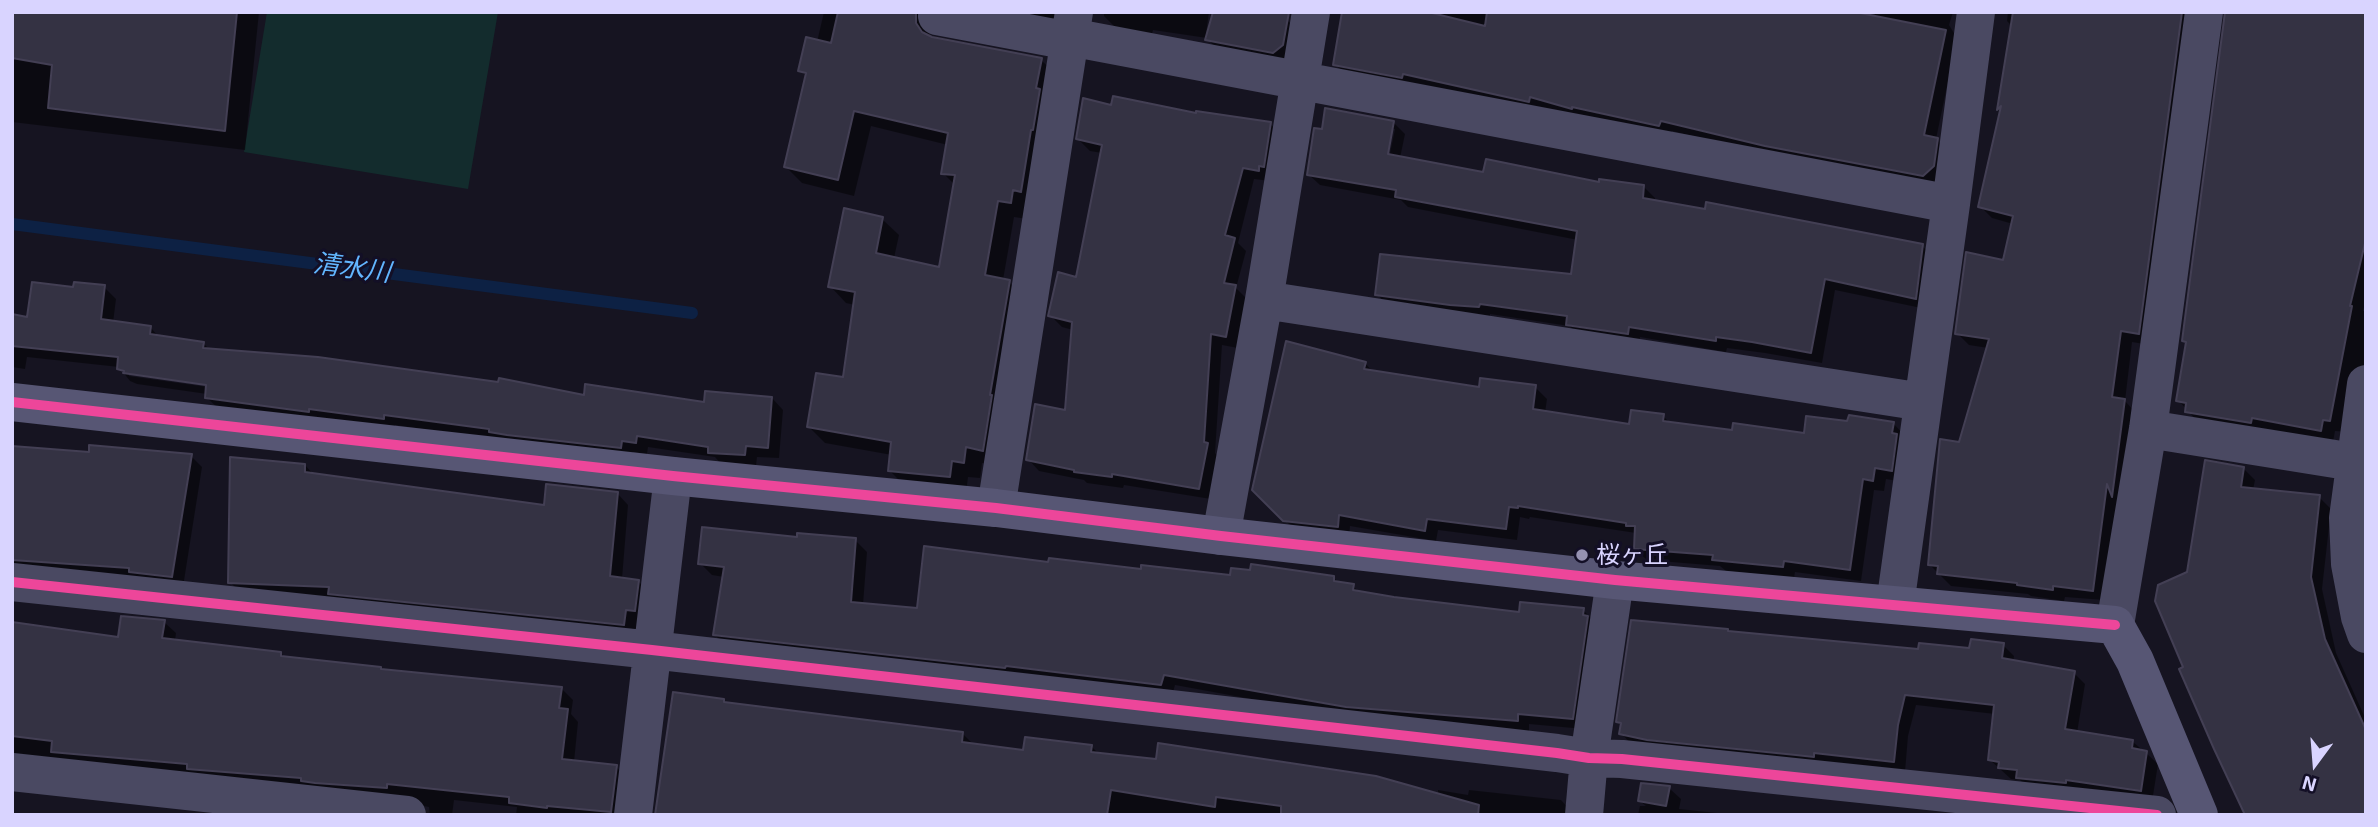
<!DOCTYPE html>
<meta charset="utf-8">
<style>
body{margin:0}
#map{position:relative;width:2378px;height:827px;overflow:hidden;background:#161421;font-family:"Exo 2",sans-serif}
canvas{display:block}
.frame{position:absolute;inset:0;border:14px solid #d9d4ff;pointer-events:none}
.north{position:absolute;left:2280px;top:729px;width:70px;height:70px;-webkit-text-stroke:5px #130f26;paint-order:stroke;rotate:196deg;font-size:19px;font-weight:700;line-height:28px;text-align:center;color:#d9d4ff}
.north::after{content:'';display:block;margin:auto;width:24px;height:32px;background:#d9d4ff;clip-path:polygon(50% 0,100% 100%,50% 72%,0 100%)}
</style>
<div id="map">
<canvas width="2378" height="827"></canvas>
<div class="frame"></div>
<div class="north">N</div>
</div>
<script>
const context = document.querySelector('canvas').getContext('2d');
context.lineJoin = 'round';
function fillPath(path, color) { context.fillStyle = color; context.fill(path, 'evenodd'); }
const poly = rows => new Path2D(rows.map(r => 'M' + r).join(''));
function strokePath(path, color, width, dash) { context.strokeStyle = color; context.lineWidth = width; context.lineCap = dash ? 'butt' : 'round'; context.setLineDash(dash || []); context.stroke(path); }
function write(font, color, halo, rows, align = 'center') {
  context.font = font + ' "Exo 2","Noto Sans JP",sans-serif'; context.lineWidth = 6; context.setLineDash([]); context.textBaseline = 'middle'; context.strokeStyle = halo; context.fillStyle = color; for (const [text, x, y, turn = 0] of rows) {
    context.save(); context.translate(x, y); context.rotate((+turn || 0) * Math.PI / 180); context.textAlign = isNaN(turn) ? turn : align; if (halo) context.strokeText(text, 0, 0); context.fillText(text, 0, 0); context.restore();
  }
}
const green = poly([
 [267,12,498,12,468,189,244,152]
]);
const shadow = poly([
 [12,12,259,12,245,150,12,122],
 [824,12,935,12,924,57,1041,60,1058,76,1027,219,1014,217,1003,280,1009,282,1025,298,999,466,982,463,980,478,968,477,966,493,906,487,890,471,892,455,825,443,809,427,844,379,855,305,846,303,830,286,882,219,899,235,894,258,941,269,955,185,943,173,948,145,871,126,854,196,802,183,785,166,807,77,800,70,817,42],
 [1003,12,1065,12,1063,26],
 [1104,12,1209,12,1206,34,1208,34,1284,17,1296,29,1285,64,1218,51,1207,38,1153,30,1152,34,1115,27,1104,16],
 [1360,12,1813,12,1873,24,1875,12,1953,12,1949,25,1957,38,1936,139,1948,151,1935,187,1778,157,1672,131,1670,137,1346,75,1335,64],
 [2008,12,2198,12,2150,345,2132,342,2125,401,2136,413,2104,600,2065,597,2064,601,2031,596,2028,594,1951,586,1930,565,1960,443,1988,348,1969,345,1957,333,2004,262,2013,224,1992,218,1980,206,2001,112,1999,109,2013,27,2007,21],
 [2366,15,2366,300,2363,311,2366,311,2366,378,2350,432,2335,431,2333,442,2199,423,2178,400,2188,344,2184,341],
 [1113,107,1270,124,1282,135,1270,181,1254,179,1238,243,1246,251,1236,288,1246,298,1238,348,1222,345,1215,453,1218,456,1211,499,1124,485,1123,488,1087,483,1084,480,1039,471,1028,459,1067,412,1073,330,1062,327,1050,315,1078,279,1102,153,1090,151,1078,139],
 [1393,122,1405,134,1400,158,1484,174,1644,187,1655,198,1654,202,1922,246,1934,257,1926,309,1835,290,1822,363,1765,353,1727,348,1726,352,1640,337,1639,345,1579,335,1569,326,1490,314,1490,318,1388,306,1377,294,1572,276,1578,240,1408,207,1401,200,1320,185,1308,174],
 [1391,129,1395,129,1388,163,1385,162],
 [104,287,116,299,113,323,151,328,159,337,203,343,211,351,585,397,706,404,772,398,783,410,779,458,757,457,756,466,721,464,715,457,648,447,647,454,633,452,632,459,395,425,395,430,219,409,207,398,207,394,137,384,130,381,119,367,27,357,25,369,12,367,12,316,29,319,75,289],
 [129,372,215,384,215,388,129,376],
 [1365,363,1374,373,1480,389,1535,387,1547,399,1545,413,1630,426,1663,416,1671,424,1733,432,1805,435,1849,423,1893,423,1904,435,1903,482,1886,479,1884,491,1874,490,1861,581,1795,572,1794,578,1726,571,1720,566,1647,560,1635,549,1636,533,1530,517,1529,519,1520,517,1517,540,1438,530,1436,541,1350,526,1349,538,1297,532,1254,489],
 [12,448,90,453,191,456,202,467,183,587,12,568],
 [305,465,314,475,546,507,617,493,628,505,622,579,638,581,650,593,636,636,242,594,230,582],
 [2243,468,2255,480,2253,490,2319,497,2331,509,2322,589,2336,653,2366,720,2366,815,2186,668,2189,573],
 [799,539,855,540,867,552,863,605,918,610,1050,564,1231,577,1333,577,1340,584,1353,586,1362,595,1521,614,1583,610,1595,622,1584,729,1529,724,1529,732,1344,716,1175,685,1172,696,726,646,714,634,724,577,712,575,700,563],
 [164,622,176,633,175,641,281,653,286,659,383,671,561,688,573,700,571,714,578,722,574,762,616,767,628,778,623,815,516,815,517,807,454,800,452,815,430,815,429,807,408,803,12,754,12,625,119,639],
 [2003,645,2014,656,2013,662,2074,673,2085,684,2077,733,2133,742,2146,753,2158,764,2152,802,2029,789,2020,780,2011,779,1990,760,1995,714,1916,705,1908,736,1905,772,1632,745,1621,733,1622,726,1618,722,1919,651,1971,650],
 [724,701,727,704,962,733,973,744,1025,752,1091,746,1100,755,1438,795,1438,790,1468,795,1469,790,1561,800,1572,812,1572,815,657,815],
 [1669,788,1681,799,1679,809,1736,815,1638,815,1640,806,1646,806,1640,801]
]);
const stream = poly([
 [12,224,692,313]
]);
const building = poly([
 [12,12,237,12,225,131,48,108,52,65,12,58,12,12],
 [838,12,916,12,916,23,922,32,932,37,1042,58,1036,88,1040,89,1033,130,1031,130,1021,192,1013,190,1011,203,998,201,985,275,1010,280,990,395,992,395,983,451,966,447,964,463,952,461,950,477,888,471,891,442,807,427,816,373,843,377,855,292,828,287,844,208,883,217,876,253,939,267,955,175,941,174,948,133,854,111,838,180,784,167,806,73,798,71,806,37,831,43,838,12],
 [1213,12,1289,12,1283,45,1273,53,1205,40,1213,12],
 [1342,12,1428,12,1485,26,1487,12,1855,12,1946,30,1924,135,1938,138,1934,166,1923,176,1765,146,1661,121,1659,126,1572,107,1572,109,1530,97,1529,102,1403,74,1402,78,1333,65,1342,12],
 [2013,12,2182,12,2139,334,2121,331,2112,397,2125,399,2112,497,2107,484,2093,591,2053,586,2053,590,2017,585,2017,583,1937,574,1938,566,1928,565,1940,439,1959,442,1989,339,1955,334,1966,252,2003,260,2013,216,1978,207,2001,106,1997,110,2013,12],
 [2225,12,2366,12,2366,239,2350,306,2352,306,2330,421,2323,420,2321,431,2252,418,2251,423,2185,412,2186,403,2176,401,2186,342,2182,341,2225,12],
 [1113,96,1196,113,1196,111,1271,122,1264,167,1259,166,1259,171,1243,168,1225,235,1235,238,1224,283,1236,285,1226,337,1211,334,1204,442,1208,443,1199,489,1112,474,1112,477,1074,472,1074,470,1026,460,1035,404,1065,410,1072,322,1048,316,1058,272,1076,277,1102,145,1076,139,1083,98,1111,105,1113,96],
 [1325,108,1394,121,1388,154,1483,172,1486,159,1599,182,1599,179,1644,185,1643,198,1705,209,1706,202,1923,244,1916,299,1825,279,1811,353,1752,342,1716,337,1716,341,1629,327,1628,334,1566,325,1567,316,1480,304,1479,307,1450,305,1375,295,1380,254,1571,274,1577,231,1395,197,1396,190,1307,175,1314,128,1322,129,1325,108],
 [32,282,73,287,74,282,105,285,101,319,151,326,150,334,204,342,203,348,318,357,498,382,499,378,584,395,585,384,704,402,705,391,772,397,768,448,746,446,745,455,708,453,708,447,637,436,636,443,622,441,621,448,507,435,489,432,489,429,384,415,384,419,309,409,309,412,205,398,206,385,123,373,124,371,117,369,118,357,12,346,12,314,27,317,32,282],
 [1286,341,1366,362,1364,369,1479,387,1480,378,1536,385,1533,409,1629,424,1631,410,1664,414,1663,421,1732,430,1733,423,1804,433,1806,416,1847,421,1849,415,1894,422,1892,433,1897,434,1892,471,1875,468,1873,481,1863,479,1850,570,1784,561,1783,567,1712,560,1713,555,1634,549,1635,526,1626,526,1626,523,1518,506,1518,508,1509,507,1506,529,1427,519,1425,531,1339,515,1338,527,1283,521,1252,490,1286,341],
 [89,445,192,454,172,577,129,572,129,568,12,560,12,446,89,452,89,445],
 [230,457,305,464,305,472,544,505,546,484,618,492,610,576,639,580,635,611,626,610,624,625,328,594,329,587,228,583,230,457],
 [2205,460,2244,467,2241,487,2320,495,2311,577,2325,639,2366,730,2366,815,2245,815,2214,749,2179,669,2183,667,2155,601,2158,585,2187,572,2205,460],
 [702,527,797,537,797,533,856,538,851,602,917,608,924,546,1048,562,1049,558,1141,569,1141,565,1230,575,1231,568,1250,570,1251,564,1334,576,1334,581,1354,584,1353,590,1394,597,1519,612,1520,602,1584,608,1583,615,1588,616,1573,719,1518,714,1518,721,1346,707,1164,675,1161,685,1006,666,1005,668,713,635,724,567,698,564,702,527],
 [121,616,165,620,162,638,281,652,281,656,381,667,381,669,562,687,559,708,568,709,562,759,617,765,611,812,547,806,547,808,509,803,509,797,387,784,387,788,315,783,301,781,301,778,187,769,187,764,51,752,52,741,12,736,12,622,118,637,121,616],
 [1631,620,1728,629,1728,631,1918,649,1919,643,1969,648,1971,639,2004,643,2002,658,2075,671,2065,729,2133,740,2132,748,2147,751,2141,791,2066,780,2066,783,2016,778,2017,770,1998,768,1999,762,1988,760,1994,705,1905,695,1898,725,1894,762,1814,753,1814,757,1796,755,1647,740,1619,734,1621,723,1616,722,1631,620],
 [673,692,724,699,724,702,963,732,962,742,1023,750,1025,737,1092,745,1091,752,1156,759,1158,743,1376,776,1479,805,1478,815,1281,815,1281,806,1216,797,1215,807,1111,790,1107,815,655,815,673,692],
 [1641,783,1670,786,1666,806,1638,801,1641,783]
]);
const street = poly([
 [938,12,937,16,1070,41],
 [1070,37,1951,204],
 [1264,300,1923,402],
 [2366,384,2348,518,2350,564,2360,617,2366,634],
 [2148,429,2366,464],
 [996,508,1074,12],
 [1221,536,1264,300,1311,12],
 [12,582,652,650,1557,753,1589,758,1622,759,2157,815],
 [1895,605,1951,204,1976,12],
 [2115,625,2148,429,2204,12],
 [12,772,407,815],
 [633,815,673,476],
 [1584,815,1589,758,1615,580]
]);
const secondary = poly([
 [12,402,673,476,996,508,1221,536,1615,580,2115,625,2135,661,2199,815]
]);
const cycleway = poly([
 [12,402,673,476,996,508,1221,536,1615,580,2115,625],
 [12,582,652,650,1557,753,1589,758,1622,759,2157,815]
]);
const markers = [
 [1582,555,7,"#9591b1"]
];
const poiNames = [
 ["桜ヶ丘",1596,555]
];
const waterNames = [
 ["清水川",352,268,7]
];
fillPath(green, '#132c2d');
fillPath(shadow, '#0007');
strokePath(stream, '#0d2144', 12);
fillPath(building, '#343243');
strokePath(building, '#433f54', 2);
strokePath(street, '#4a4962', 38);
strokePath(secondary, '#575674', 38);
strokePath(cycleway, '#ed469a', 10);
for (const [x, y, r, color] of markers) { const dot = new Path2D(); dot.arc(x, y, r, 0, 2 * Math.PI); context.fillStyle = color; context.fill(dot); strokePath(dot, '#130f26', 2.5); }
write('24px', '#d9d4ff', '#130f26', poiNames, 'left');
write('italic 26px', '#62b6ff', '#130f26', waterNames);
</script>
